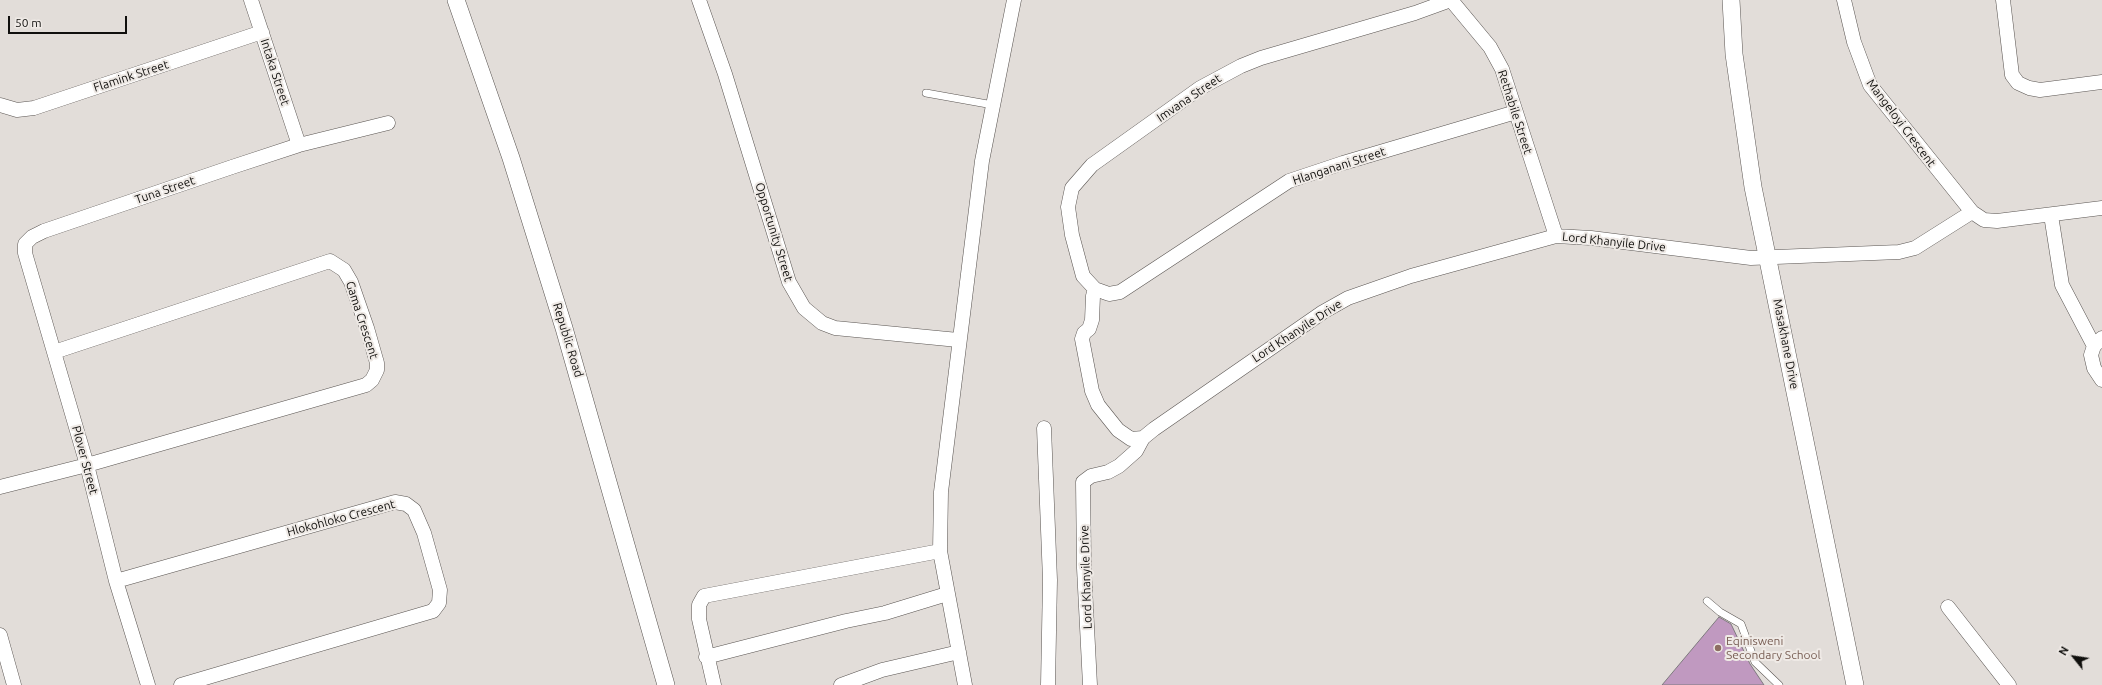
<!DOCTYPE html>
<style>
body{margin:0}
#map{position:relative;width:2102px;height:685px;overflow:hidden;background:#e2ddd9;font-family:Ubuntu,sans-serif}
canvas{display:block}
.north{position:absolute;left:2054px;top:637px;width:40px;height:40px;-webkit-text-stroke:3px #efeae6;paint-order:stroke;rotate:300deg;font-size:11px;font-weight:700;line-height:16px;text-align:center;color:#100f0d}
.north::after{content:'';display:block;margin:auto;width:14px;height:18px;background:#100f0d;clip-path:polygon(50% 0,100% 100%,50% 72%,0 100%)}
.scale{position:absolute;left:8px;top:16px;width:119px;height:18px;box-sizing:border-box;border:2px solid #100f0d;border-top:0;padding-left:5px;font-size:12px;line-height:14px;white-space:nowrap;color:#100f0d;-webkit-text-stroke:3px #efeae6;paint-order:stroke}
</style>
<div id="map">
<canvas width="2102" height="685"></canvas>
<div class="north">N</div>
<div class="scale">50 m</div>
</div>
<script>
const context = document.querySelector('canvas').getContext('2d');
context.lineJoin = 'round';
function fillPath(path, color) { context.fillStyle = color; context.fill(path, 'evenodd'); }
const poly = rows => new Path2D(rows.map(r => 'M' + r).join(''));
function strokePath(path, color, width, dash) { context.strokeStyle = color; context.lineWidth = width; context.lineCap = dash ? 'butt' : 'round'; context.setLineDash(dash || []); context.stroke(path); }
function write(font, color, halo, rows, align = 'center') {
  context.font = font + ' Ubuntu,sans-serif'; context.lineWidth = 4; context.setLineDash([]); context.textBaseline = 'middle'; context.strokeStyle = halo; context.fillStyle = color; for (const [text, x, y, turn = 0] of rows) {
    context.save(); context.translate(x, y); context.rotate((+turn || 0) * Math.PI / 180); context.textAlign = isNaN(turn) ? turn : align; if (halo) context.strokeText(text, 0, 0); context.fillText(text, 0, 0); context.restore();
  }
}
const building = poly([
 [1719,617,1731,624,1750,664,1764,685,1662,685,1719,617]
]);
const service = poly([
 [926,93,993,105],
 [1707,601,1720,612,1741,624,1755,662,1779,685]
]);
const minor = poly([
 [251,0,299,145],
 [699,0,725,74,789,282,804,308,822,323,835,328,958,340],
 [1451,0,1415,13,1261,58,1241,66,1200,88,1092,165,1072,188,1068,207,1072,235,1083,276,1095,289,1109,294,1120,292,1289,181,1343,163,1516,112],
 [1451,0,1490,47,1502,69,1556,236],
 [1844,0,1854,42,1870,85,1972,212,1984,220,1997,221,2102,208],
 [2003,0,2012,75,2018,83,2029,88,2040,90,2102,82],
 [0,105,17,110,34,108,262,32],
 [2051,215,2062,285,2094,346],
 [1095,289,1093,296,1092,320,1089,329,1084,333,1082,339,1092,391,1098,405,1118,430,1131,439,1143,438],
 [2102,338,2094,346,2091,355,2094,368,2102,380],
 [1044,428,1050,580,1048,685],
 [0,487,87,465,366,385,372,380,377,370,377,363,367,328,351,282,344,270,330,261,54,352],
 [116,581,395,502,406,504,414,510,424,533,440,590,439,603,433,611,181,685],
 [1948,607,2009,685],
 [0,635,14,685],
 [706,657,846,621,885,613,947,594],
 [148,685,116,581,87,465,25,253,25,244,32,237,44,231,232,167,299,145,388,123],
 [714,685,699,619,699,605,704,596,940,551],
 [841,685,882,670,959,652],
 [965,685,940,551,941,492,982,161,1014,0],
 [1090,685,1084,568,1083,482,1091,476,1108,472,1119,466,1136,451,1143,438,1154,429,1323,312,1348,298,1411,276,1556,236,1591,238,1751,258,1899,252,1915,248,1972,212]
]);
const tertiary = poly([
 [456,0,511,158,564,328,666,685],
 [1731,0,1734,54,1753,187,1855,685]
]);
const markers = [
 [1718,648,4,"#8d6e63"]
];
const streetNames = [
 ["Intaka Street",275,72,72],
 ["Flamink Street",131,76,-18],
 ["Imvana Street",1189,98,-34],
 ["Rethabile Street",1515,112,72],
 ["Mangeloyi Crescent",1901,123,53],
 ["Hlanganani Street",1339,166,-18],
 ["Tuna Street",165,190,-19],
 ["Opportunity Street",774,232,73],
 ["Lord Khanyile Drive",1614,242,6],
 ["Gama Crescent",362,320,72],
 ["Lord Khanyile Drive",1297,331,-33],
 ["Republic Road",568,340,73],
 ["Masakhane Drive",1786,344,79],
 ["Plover Street",85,460,75],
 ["Hlokohloko Crescent",341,518,-15],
 ["Lord Khanyile Drive",1086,577,-92]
];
const educationNames = [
 ["Eqinisweni",1726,641],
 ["Secondary School",1726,655]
];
fillPath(building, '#c099c0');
strokePath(building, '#7e7a7e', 1);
strokePath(service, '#5a5552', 8);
strokePath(minor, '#5a5552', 15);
strokePath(tertiary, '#5a5552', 18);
strokePath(service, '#fff', 7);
strokePath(minor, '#fff', 14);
strokePath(tertiary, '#fff', 17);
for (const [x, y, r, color] of markers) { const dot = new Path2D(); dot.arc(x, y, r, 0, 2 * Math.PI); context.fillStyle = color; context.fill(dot); strokePath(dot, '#efeae6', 1.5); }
write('12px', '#100f0d', '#efeae6', streetNames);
write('12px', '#785e54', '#efeae6', educationNames, 'left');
</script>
